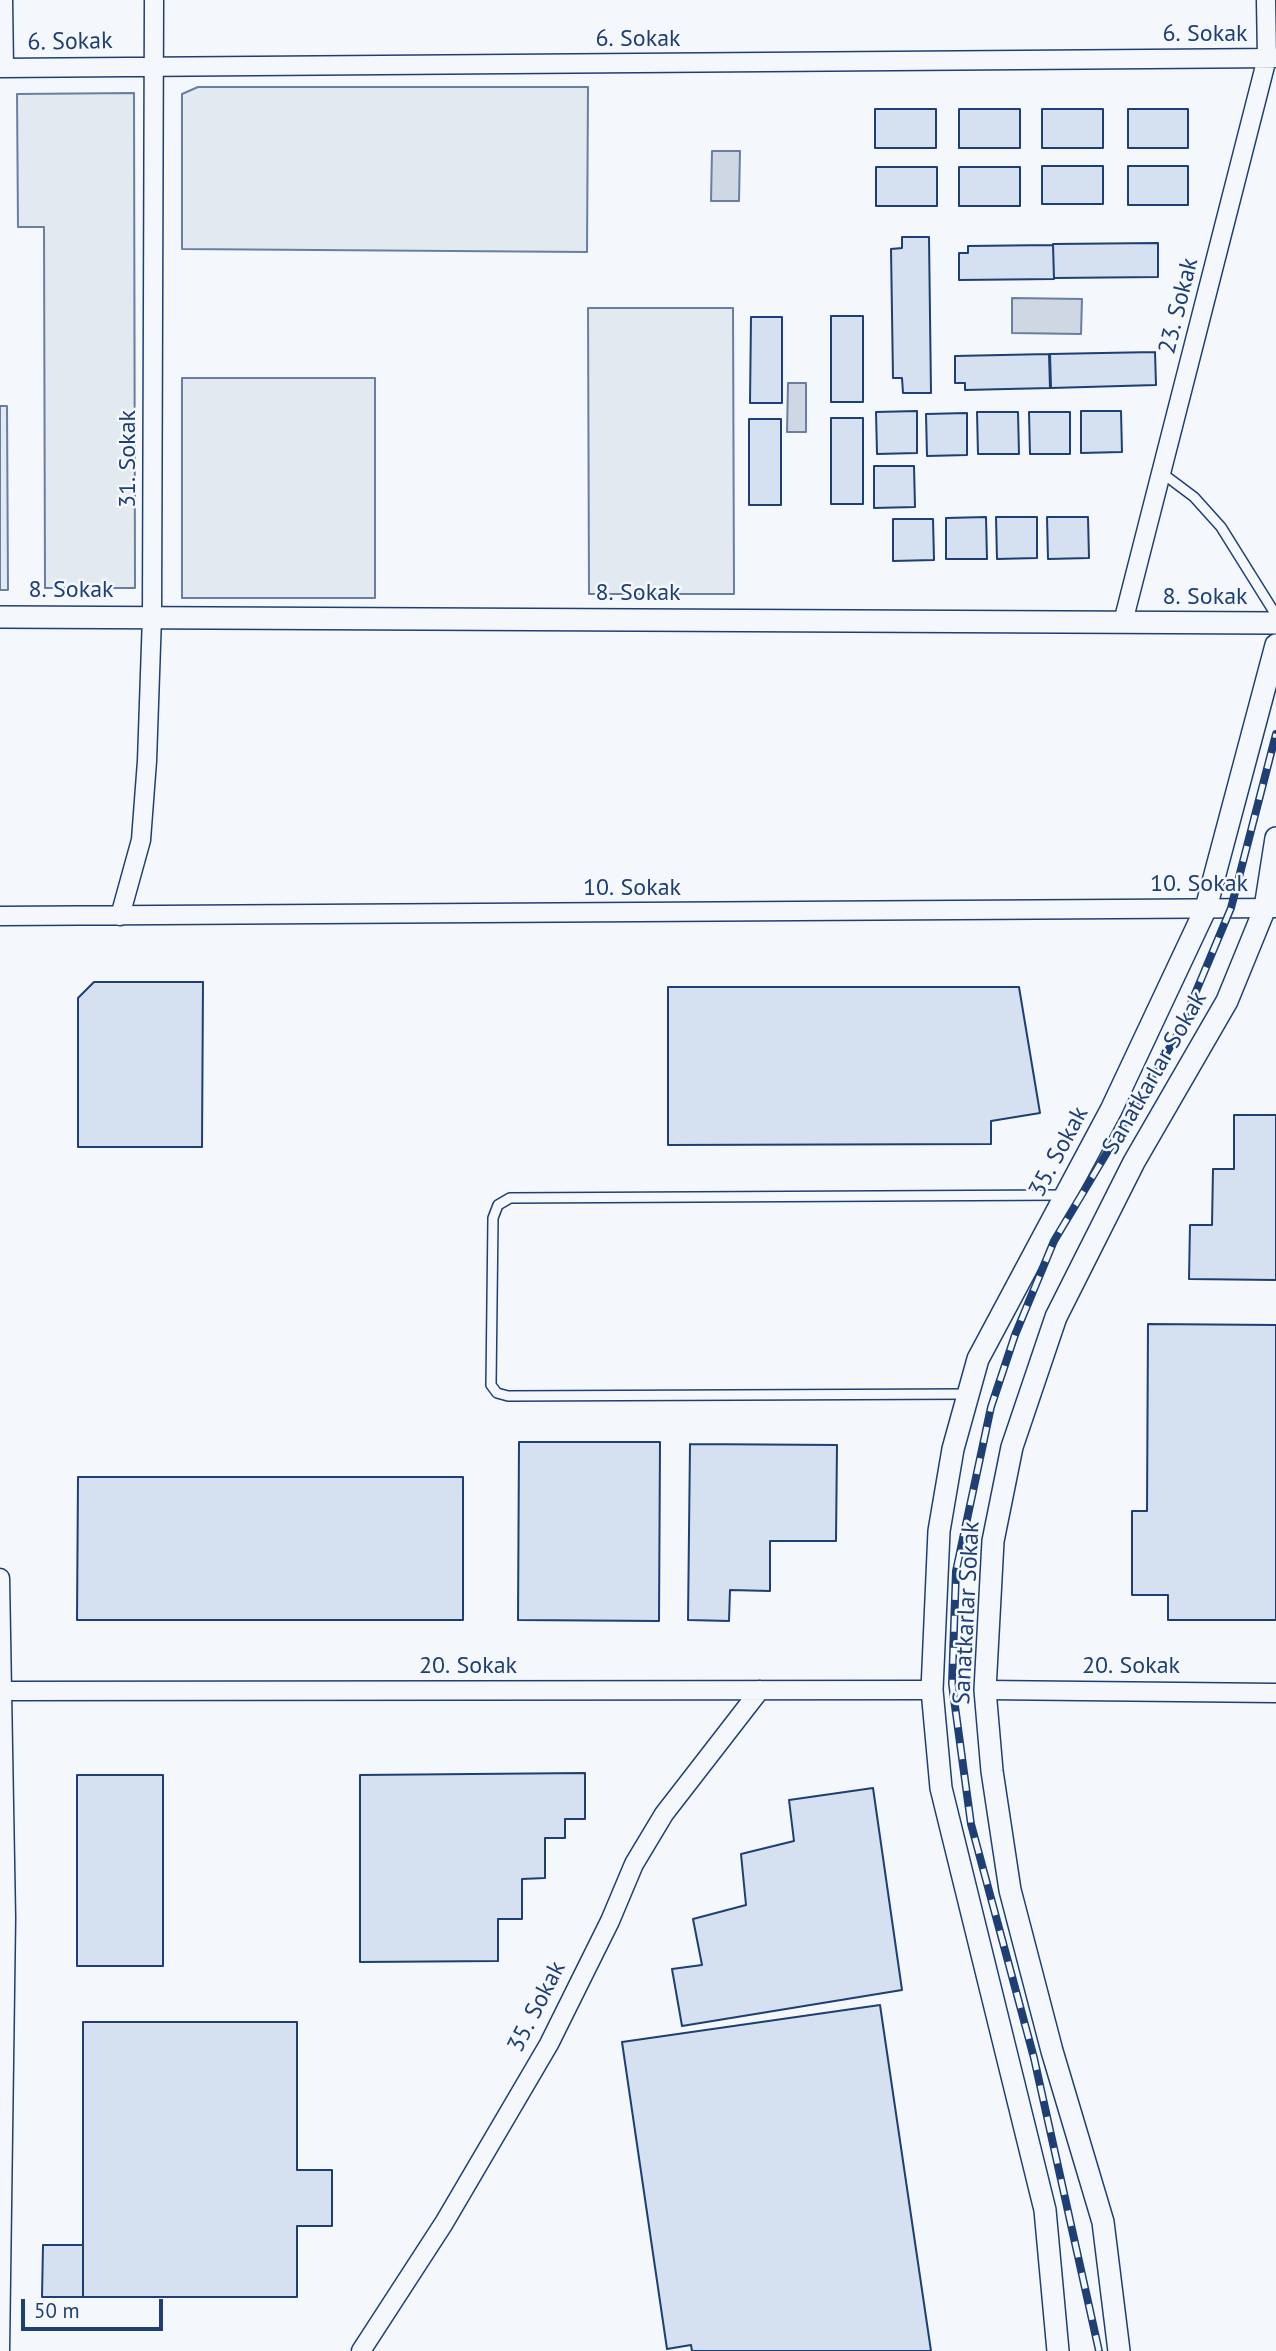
<!DOCTYPE html>
<style>
body{margin:0}
#map{position:relative;width:1276px;height:2351px;overflow:hidden;background:#f4f7fb;font-family:"PT Sans",sans-serif}
canvas{display:block}
.scale{position:absolute;left:21px;top:2299px;width:142px;height:32px;box-sizing:border-box;border:4px solid #1d3f73;border-top:0;padding-left:9px;font-size:21px;line-height:24px;white-space:nowrap;color:#1d3f73;-webkit-text-stroke:5px #f4f7fb;paint-order:stroke}
</style>
<div id="map">
<canvas width="1276" height="2351"></canvas>
<div class="scale">50 m</div>
</div>
<script>
const context = document.querySelector('canvas').getContext('2d');
context.lineJoin = 'round';
function fillPath(path, color) { context.fillStyle = color; context.fill(path, 'evenodd'); }
const poly = rows => new Path2D(rows.map(r => 'M' + r).join(''));
function strokePath(path, color, width, dash) { context.strokeStyle = color; context.lineWidth = width; context.lineCap = dash ? 'butt' : 'round'; context.setLineDash(dash || []); context.stroke(path); }
function write(font, color, halo, rows, align = 'center') {
  context.font = font + ' "PT Sans",sans-serif'; context.lineWidth = 5; context.setLineDash([]); context.textBaseline = 'middle'; context.strokeStyle = halo; context.fillStyle = color; for (const [text, x, y, turn = 0] of rows) {
    context.save(); context.translate(x, y); context.rotate((+turn || 0) * Math.PI / 180); context.textAlign = isNaN(turn) ? turn : align; if (halo) context.strokeText(text, 0, 0); context.fillText(text, 0, 0); context.restore();
  }
}
const green = poly([
 [198,87,588,87,587,252,182,249,182,94,198,87],
 [134,93,135,588,45,588,44,227,18,227,17,94,134,93],
 [588,308,733,308,734,594,589,594,588,308],
 [182,378,375,378,375,598,182,598,182,378],
 [0,406,7,406,8,590,0,590,0,406]
]);
const water = poly([
 [712,151,740,151,739,201,711,201,712,151],
 [1012,298,1082,299,1081,334,1012,333,1012,298],
 [788,383,806,383,806,432,787,432,788,383]
]);
const building = poly([
 [875,109,936,109,936,148,875,148,875,109],
 [959,109,1020,109,1020,148,959,148,959,109],
 [1042,109,1103,109,1103,148,1042,148,1042,109],
 [1128,109,1188,109,1188,148,1128,148,1128,109],
 [1042,166,1103,166,1103,204,1042,204,1042,166],
 [1128,166,1188,166,1188,205,1128,205,1128,166],
 [876,167,937,167,937,206,876,206,876,167],
 [959,167,1020,167,1020,206,959,206,959,167],
 [902,237,929,237,931,393,903,393,902,378,893,378,891,249,902,248,902,237],
 [1158,243,1158,277,1054,278,1053,244,1158,243],
 [1053,245,1054,279,959,280,959,253,968,253,968,246,1053,245],
 [831,316,863,316,863,402,831,402,831,316],
 [751,317,782,317,782,403,750,403,751,317],
 [1155,352,1156,385,1051,388,1050,354,1155,352],
 [1049,354,1050,388,965,390,965,383,955,383,955,356,1049,354],
 [917,411,917,453,877,454,876,412,917,411],
 [1081,411,1121,411,1122,452,1081,453,1081,411],
 [977,412,1018,412,1019,454,978,454,977,412],
 [1029,412,1070,412,1070,454,1030,454,1029,412],
 [967,413,967,455,927,456,926,414,967,413],
 [831,418,863,418,863,504,831,504,831,418],
 [749,419,781,419,781,505,749,505,749,419],
 [874,466,914,466,915,507,874,508,874,466],
 [986,517,987,559,946,559,946,518,986,517],
 [996,517,1037,517,1037,558,997,559,996,517],
 [1047,517,1088,517,1089,558,1048,559,1047,517],
 [893,519,933,519,934,560,893,561,893,519],
 [94,982,203,982,202,1147,78,1147,78,998,94,982],
 [668,987,1019,987,1040,1113,991,1121,991,1144,668,1145,668,987],
 [1234,1115,1276,1115,1276,1280,1189,1279,1190,1225,1212,1225,1213,1169,1234,1169,1234,1115],
 [1148,1324,1276,1325,1276,1620,1168,1620,1168,1595,1132,1595,1132,1511,1147,1511,1148,1324],
 [519,1442,660,1442,659,1621,518,1620,519,1442],
 [690,1444,837,1445,836,1541,770,1541,770,1591,730,1590,729,1621,688,1620,690,1444],
 [78,1477,463,1477,463,1620,77,1620,78,1477],
 [585,1773,585,1819,565,1819,565,1838,545,1838,545,1878,522,1879,522,1919,498,1919,498,1961,360,1962,360,1775,585,1773],
 [77,1775,163,1775,163,1966,77,1966,77,1775],
 [873,1788,902,1990,682,2026,672,1969,702,1965,693,1919,746,1905,741,1854,794,1841,789,1800,873,1788],
 [880,2005,931,2351,692,2351,691,2345,667,2349,622,2042,880,2005],
 [83,2022,297,2022,297,2170,332,2170,332,2226,297,2226,297,2297,83,2297,83,2022],
 [43,2245,83,2245,83,2297,42,2297,43,2245]
]);
const service = poly([
 [1162,473,1194,497,1221,527,1276,615],
 [968,1394,508,1396,497,1393,491,1385,493,1218,498,1205,510,1198,1064,1195]
]);
const minor = poly([
 [3,0,4,68],
 [0,68,1276,58],
 [1123,622,1267,58,1266,0],
 [0,916,1276,908],
 [120,916,141,840,147,761,152,616,154,0],
 [0,1578,6,1918,0,2351],
 [985,1690,1276,1693],
 [3,1691,932,1690],
 [361,2351,444,2223,549,2044,610,1921,634,1864,664,1814,760,1690]
]);
const tertiary = poly([
 [0,617,1276,623],
 [1058,2351,1045,2210,941,1788,932,1690,939,1531,953,1449,978,1359,1111,1110,1206,908,1276,645],
 [1119,2351,1103,2222,1052,2051,1010,1890,992,1771,985,1690,993,1541,1012,1447,1056,1317,1134,1162,1227,1001,1265,908,1276,838]
]);
const rail = poly([
 [1099,2351,1034,2058,971,1824,952,1684,956,1571,991,1407,1015,1335,1054,1241,1179,1032,1231,908,1276,734]
]);
const streetNames = [
 ["6. Sokak",1205,34],
 ["6. Sokak",638,39],
 ["6. Sokak",70,42,-1],
 ["23. Sokak",1179,306,-76],
 ["31. Sokak",128,459,-90],
 ["8. Sokak",71,590],
 ["8. Sokak",638,593],
 ["8. Sokak",1205,597],
 ["10. Sokak",1199,884],
 ["10. Sokak",632,888],
 ["Sanatkarlar Sokak",1155,1073,-60],
 ["35. Sokak",1059,1152,-62],
 ["Sanatkarlar Sokak",967,1613,-87],
 ["20. Sokak",468,1666],
 ["20. Sokak",1131,1666],
 ["35. Sokak",537,2007,-63]
];
fillPath(green, '#e3e9f0');
strokePath(green, '#687fa3', 2);
fillPath(water, '#cfd7e4');
strokePath(water, '#687fa3', 2);
fillPath(building, '#d5e0f0');
strokePath(building, '#1d3f73', 2);
strokePath(service, '#1d3f73', 12);
strokePath(minor, '#1d3f73', 21);
strokePath(tertiary, '#1d3f73', 24);
strokePath(service, '#f4f7fb', 9);
strokePath(minor, '#f4f7fb', 18);
strokePath(tertiary, '#f4f7fb', 21);
strokePath(rail, '#1d3f73', 8);
strokePath(rail, '#f4f7fb', 5, [16]);
write('24px', '#1d3f73', '#f4f7fb', streetNames);
</script>
